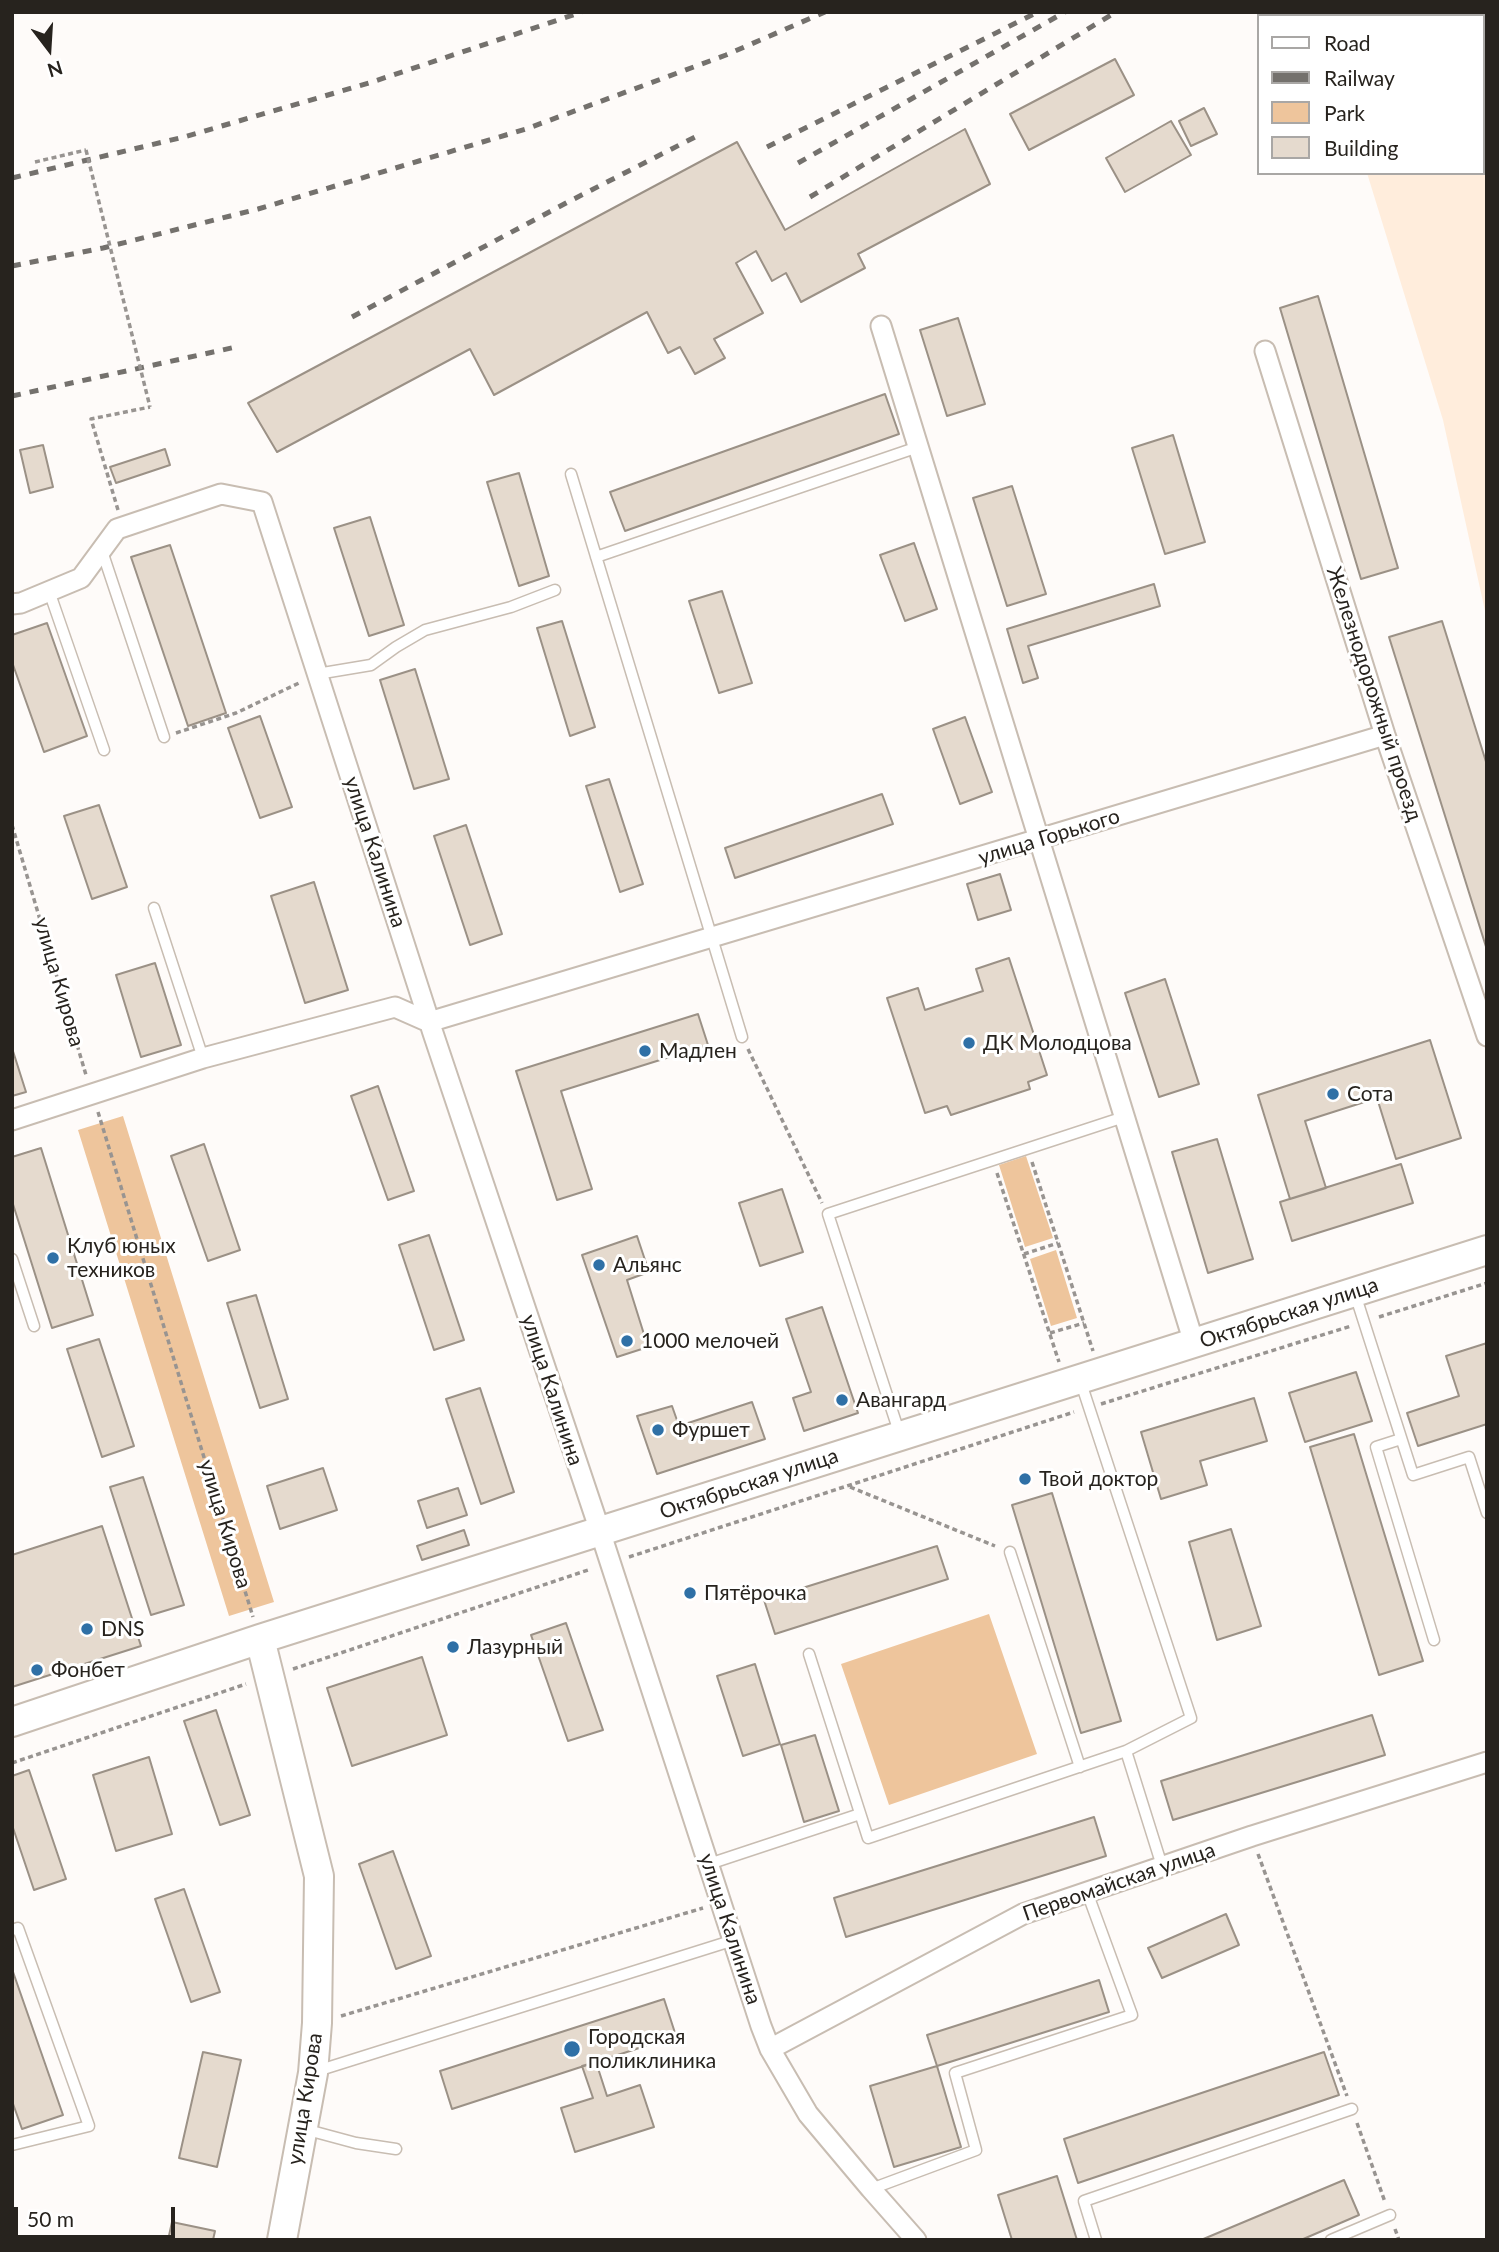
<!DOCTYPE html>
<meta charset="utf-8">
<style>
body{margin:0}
#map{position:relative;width:1499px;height:2252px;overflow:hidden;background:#fefbf9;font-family:Lato,sans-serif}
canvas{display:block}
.frame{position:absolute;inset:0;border:14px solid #27231e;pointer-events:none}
.legend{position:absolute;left:1257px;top:14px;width:228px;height:161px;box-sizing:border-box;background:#fff;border:2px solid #a9a7a5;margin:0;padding:9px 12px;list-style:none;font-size:21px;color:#27231e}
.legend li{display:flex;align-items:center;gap:14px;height:35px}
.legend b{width:35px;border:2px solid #a9a7a5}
.north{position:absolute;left:14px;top:14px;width:70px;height:70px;-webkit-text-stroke:5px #fff;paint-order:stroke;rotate:163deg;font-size:19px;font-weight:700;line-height:28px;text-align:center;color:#27231e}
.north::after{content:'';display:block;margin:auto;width:24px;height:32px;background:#27231e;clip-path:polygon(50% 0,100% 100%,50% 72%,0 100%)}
.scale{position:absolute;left:14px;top:2207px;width:161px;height:32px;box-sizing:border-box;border:4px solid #27231e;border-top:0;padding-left:9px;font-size:21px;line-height:24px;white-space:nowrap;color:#27231e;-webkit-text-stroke:5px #fff;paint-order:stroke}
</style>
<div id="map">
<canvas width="1499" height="2252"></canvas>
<div class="frame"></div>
<ul class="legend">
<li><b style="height:9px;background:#fff"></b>Road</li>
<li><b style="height:9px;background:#74716d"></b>Railway</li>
<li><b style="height:19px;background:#eec59c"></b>Park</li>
<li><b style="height:19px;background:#e5dace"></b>Building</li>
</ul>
<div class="north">N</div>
<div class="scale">50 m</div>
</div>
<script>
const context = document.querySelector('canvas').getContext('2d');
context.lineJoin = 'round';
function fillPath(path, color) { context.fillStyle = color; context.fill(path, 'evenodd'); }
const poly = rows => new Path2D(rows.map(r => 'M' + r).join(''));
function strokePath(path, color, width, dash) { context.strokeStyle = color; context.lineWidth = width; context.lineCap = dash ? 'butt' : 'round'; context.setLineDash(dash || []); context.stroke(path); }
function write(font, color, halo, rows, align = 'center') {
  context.font = font + ' Lato,sans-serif'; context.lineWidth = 6; context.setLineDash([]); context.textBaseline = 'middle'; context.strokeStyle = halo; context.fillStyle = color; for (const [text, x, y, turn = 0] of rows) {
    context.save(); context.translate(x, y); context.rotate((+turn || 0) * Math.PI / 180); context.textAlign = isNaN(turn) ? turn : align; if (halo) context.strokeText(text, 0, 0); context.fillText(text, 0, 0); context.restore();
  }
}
const built = poly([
 [1361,12,1487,12,1487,620,1443,420,1367,173,1483,173,1483,16,1360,16]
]);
const green = poly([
 [123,1116,274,1602,229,1616,78,1130],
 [1026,1156,1053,1238,1025,1247,999,1165],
 [1056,1250,1077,1318,1051,1326,1030,1259],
 [989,1614,1037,1754,889,1805,841,1664]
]);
const building = poly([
 [1115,59,1134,95,1029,150,1010,114,1115,59],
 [1204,108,1217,134,1191,146,1179,121,1204,108],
 [1171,121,1191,155,1125,192,1106,158,1171,121],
 [965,129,990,184,858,254,865,268,801,302,786,273,772,281,756,251,736,263,763,313,714,339,725,358,695,374,680,347,668,353,647,312,494,395,470,349,277,452,248,403,737,142,785,230,965,129],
 [1318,296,1398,568,1361,579,1280,308,1318,296],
 [958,318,985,404,947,416,920,330,958,318],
 [885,394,899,434,625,531,610,492,885,394],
 [1173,435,1205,542,1165,554,1132,448,1173,435],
 [43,445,53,487,30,493,20,450,43,445],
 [165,449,170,465,116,483,110,467,165,449],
 [519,473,549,576,519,586,487,482,519,473],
 [1012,486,1046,594,1007,606,973,498,1012,486],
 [370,517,404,625,369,636,334,528,370,517],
 [914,543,937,609,905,621,880,555,914,543],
 [170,545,226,713,188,726,131,557,170,545],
 [1154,584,1160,606,1028,646,1038,678,1023,683,1007,629,1154,584],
 [722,591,752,683,719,693,689,601,722,591],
 [562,621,595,727,570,736,537,628,562,621],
 [1442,621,1487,765,1487,950,1389,637,1442,621],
 [47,623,87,736,44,752,12,662,12,635,47,623],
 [415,669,449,779,414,789,380,680,415,669],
 [260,716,292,807,260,818,228,728,260,716],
 [965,717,992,792,960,804,933,729,965,717],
 [609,779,643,884,620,892,586,786,609,779],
 [882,794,893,824,735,878,725,848,882,794],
 [99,805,127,887,92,899,64,816,99,805],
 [466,825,502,934,470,945,434,836,466,825],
 [1000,874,1011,910,978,920,967,884,1000,874],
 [314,882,348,990,305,1003,271,896,314,882],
 [1009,958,1047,1075,1028,1082,1030,1089,951,1115,947,1106,925,1113,887,998,918,988,925,1010,983,991,976,969,1009,958],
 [155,963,181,1045,141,1057,116,975,155,963],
 [1165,979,1199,1084,1159,1097,1125,993,1165,979],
 [698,1014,708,1045,561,1091,592,1189,557,1200,516,1071,698,1014],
 [1430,1040,1461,1138,1396,1159,1377,1098,1305,1121,1326,1188,1290,1199,1258,1095,1430,1040],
 [12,1048,26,1092,12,1096,12,1048],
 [378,1086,414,1191,388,1200,351,1096,378,1086],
 [1217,1139,1253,1259,1208,1273,1172,1152,1217,1139],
 [204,1144,240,1250,208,1261,171,1156,204,1144],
 [41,1148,93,1315,52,1328,12,1201,12,1157,41,1148],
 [1401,1164,1413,1203,1292,1241,1280,1202,1401,1164],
 [782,1189,803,1252,760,1266,739,1203,782,1189],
 [429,1235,464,1340,434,1350,399,1245,429,1235],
 [637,1236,649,1272,627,1280,648,1347,617,1357,582,1255,637,1236],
 [256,1295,288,1399,260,1408,227,1303,256,1295],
 [822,1307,858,1413,804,1431,793,1398,811,1392,786,1319,822,1307],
 [99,1339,134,1446,102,1457,67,1349,99,1339],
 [1487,1343,1487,1424,1418,1446,1407,1413,1459,1396,1446,1356,1487,1343],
 [1356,1372,1372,1421,1305,1442,1289,1393,1356,1372],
 [480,1388,514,1492,481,1504,446,1399,480,1388],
 [1254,1398,1267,1441,1200,1461,1207,1485,1161,1499,1141,1432,1254,1398],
 [752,1402,765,1439,657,1474,637,1416,672,1406,679,1426,752,1402],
 [1354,1434,1423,1661,1379,1675,1310,1447,1354,1434],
 [323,1468,337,1510,280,1529,267,1486,323,1468],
 [143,1477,184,1605,151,1615,110,1487,143,1477],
 [458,1488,467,1515,427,1528,418,1501,458,1488],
 [1052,1493,1121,1721,1081,1733,1012,1505,1052,1493],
 [102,1526,141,1646,12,1687,12,1555,102,1526],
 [1231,1529,1261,1626,1217,1640,1189,1542,1231,1529],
 [464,1530,469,1545,422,1560,417,1546,464,1530],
 [937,1546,948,1579,775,1634,764,1600,937,1546],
 [566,1623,603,1730,568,1741,531,1635,566,1623],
 [422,1657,447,1735,352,1766,327,1688,422,1657],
 [755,1664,780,1744,743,1756,717,1676,755,1664],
 [216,1710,250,1815,220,1825,184,1721,216,1710],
 [1372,1715,1385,1755,1173,1820,1161,1781,1372,1715],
 [815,1735,839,1811,804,1822,781,1745,815,1735],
 [149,1757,172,1834,116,1851,93,1775,149,1757],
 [29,1770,66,1879,34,1890,12,1825,12,1776,29,1770],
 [1094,1817,1106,1856,846,1937,834,1898,1094,1817],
 [393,1851,431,1956,396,1969,359,1864,393,1851],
 [184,1889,220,1992,191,2002,155,1899,184,1889],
 [1226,1914,1239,1945,1162,1978,1148,1948,1226,1914],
 [12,1969,63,2115,22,2129,12,2101,12,1969],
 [1099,1980,1109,2012,937,2066,927,2035,1099,1980],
 [664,1999,676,2036,452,2109,440,2071,664,1999],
 [203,2052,241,2060,217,2167,179,2158,203,2052],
 [1324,2052,1339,2095,1078,2183,1064,2139,1324,2052],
 [596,2062,607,2096,640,2085,654,2127,575,2152,561,2108,593,2098,582,2066,596,2062],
 [937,2066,961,2147,894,2167,870,2086,937,2066],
 [1057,2176,1077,2240,1012,2240,998,2195,1057,2176],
 [1344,2180,1359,2215,1301,2240,1201,2240,1344,2180],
 [172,2222,215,2231,213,2240,168,2240,172,2222]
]);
const path = poly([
 [35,162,86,150],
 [118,510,91,419,150,407],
 [176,733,236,713,299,683],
 [12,825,86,1075],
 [748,1049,822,1203],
 [98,1112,253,1617],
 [1032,1162,1093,1351],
 [997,1173,1059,1362],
 [1024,1254,1058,1243],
 [1379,1317,1487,1283],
 [1050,1333,1084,1323],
 [1101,1404,1351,1326],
 [850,1487,995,1546],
 [629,1557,1074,1412],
 [293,1669,591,1569],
 [12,1763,246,1684],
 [1258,1854,1347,2096],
 [341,2016,703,1908],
 [1357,2123,1385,2202],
 [1395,2229,1399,2240]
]);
const service = poly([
 [571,474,742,1037],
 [102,551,164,737],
 [596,557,918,447],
 [49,591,104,750],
 [317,674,371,665,396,647,425,630,511,607,555,590],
 [154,908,203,1058],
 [12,1259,34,1326],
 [1355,1294,1413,1475,1469,1457,1487,1513],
 [900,1435,828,1214,1124,1117],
 [1401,1439,1376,1447,1434,1640],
 [1010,1552,1080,1767],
 [809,1654,868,1838,1126,1751,1191,1718,1080,1380],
 [1126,1751,1162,1866],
 [709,1864,860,1814],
 [12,1930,18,1928,89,2126,12,2145],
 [317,2071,734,1940],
 [304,2129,356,2143,396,2149],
 [871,2189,976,2150,955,2073,1132,2015,1087,1892],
 [1096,2240,1084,2201,1352,2109],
 [1331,2240,1390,2215]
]);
const minor = poly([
 [881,326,1194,1343],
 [1265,351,1385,735,1487,1036],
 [12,604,21,603,81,578,117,529,123,527,221,494,262,502,433,1033,600,1531,761,2026,770,2049,808,2114,871,2189,916,2240],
 [12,1120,203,1058,395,1007,429,1022,1385,735],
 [770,2049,1023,1914,1252,1836,1487,1762]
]);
const secondary = poly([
 [260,1639,319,1876,317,2023,313,2073,282,2240],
 [12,1722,260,1639,1487,1250]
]);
const rail = poly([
 [767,147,1038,12],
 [798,163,1065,12],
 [12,178,184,137,369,83,582,12],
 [810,197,1116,12],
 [12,266,103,248,258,209,526,129,726,55,825,12],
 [352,317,568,202,697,136],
 [12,396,236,347]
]);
const pathBridge = poly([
 [86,150,150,407]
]);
const markers = [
 [969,1043,7,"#2f70a6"],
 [645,1051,7,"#2f70a6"],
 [1333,1094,7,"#2f70a6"],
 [53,1258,7,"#2f70a6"],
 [599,1265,7,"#2f70a6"],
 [627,1341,7,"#2f70a6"],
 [842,1400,7,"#2f70a6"],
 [658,1430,7,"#2f70a6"],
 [1025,1479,7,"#2f70a6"],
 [690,1593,7,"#2f70a6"],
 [87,1629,7,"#2f70a6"],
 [453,1647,7,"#2f70a6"],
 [37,1670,7,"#2f70a6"],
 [572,2049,9,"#2f70a6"]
];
const streetNames = [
 ["Железнодорожный проезд",1374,694,72],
 ["улица Горького",1049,837,-17],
 ["улица Калинина",375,852,72],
 ["улица Кирова",59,982,74],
 ["Октябрьская улица",1289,1313,-18],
 ["улица Калинина",552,1390,72],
 ["Октябрьская улица",749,1484,-18],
 ["улица Кирова",225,1524,73],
 ["Первомайская улица",1119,1882,-19],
 ["улица Калинина",730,1929,72],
 ["улица Кирова",305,2099,-81]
];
const poiNames = [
 ["ДК Молодцова",983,1043],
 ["Мадлен",659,1051],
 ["Сота",1347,1094],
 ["Клуб юных",67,1246],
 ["техников",67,1270],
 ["Альянс",613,1265],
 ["1000 мелочей",641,1341],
 ["Авангард",856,1400],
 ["Фуршет",672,1430],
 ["Твой доктор",1039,1479],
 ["Пятёрочка",704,1593],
 ["DNS",101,1629],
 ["Лазурный",467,1647],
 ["Фонбет",51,1670],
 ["Городская",588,2037],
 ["поликлиника",588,2061]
];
fillPath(built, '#ffeddc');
fillPath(green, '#eec59c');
fillPath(building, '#e5dace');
strokePath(building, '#9b9186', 2);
strokePath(service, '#c8bdb2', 13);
strokePath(minor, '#c8bdb2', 23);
strokePath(secondary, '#c8bdb2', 32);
strokePath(path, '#989491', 3.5, [5, 3.5]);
strokePath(service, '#fff', 10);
strokePath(minor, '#fff', 19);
strokePath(secondary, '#fff', 28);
strokePath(rail, '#74716d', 5, [9, 9]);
strokePath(pathBridge, '#989491', 3.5, [5, 3.5]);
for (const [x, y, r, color] of markers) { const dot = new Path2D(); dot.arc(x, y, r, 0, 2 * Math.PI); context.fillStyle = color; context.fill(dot); strokePath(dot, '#fff', 2.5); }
write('21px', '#27231e', '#fff', streetNames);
write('21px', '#27231e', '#fff', poiNames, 'left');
</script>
